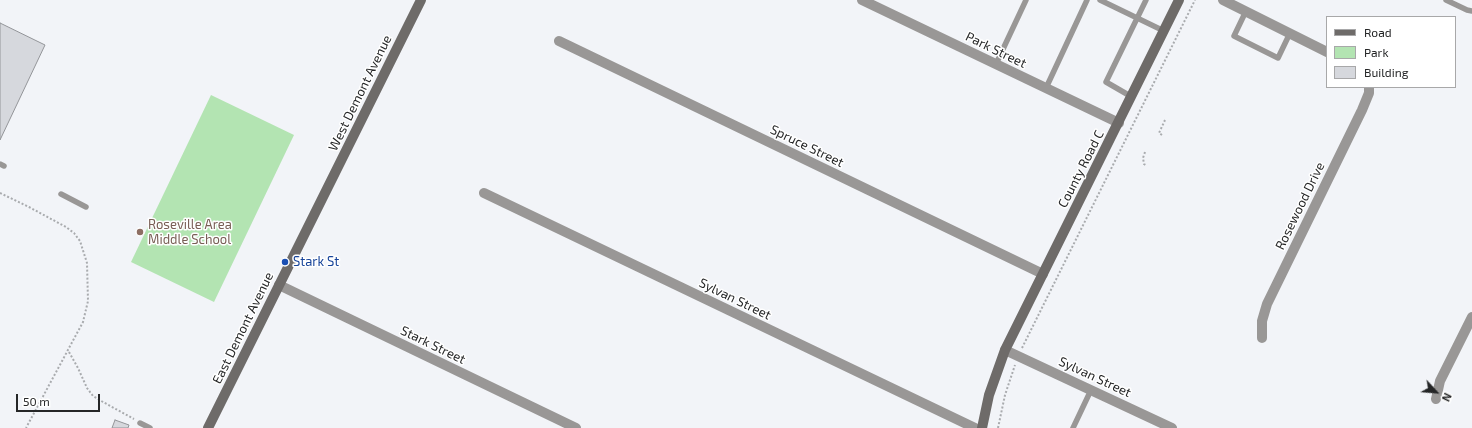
<!DOCTYPE html>
<style>
body{margin:0}
#map{position:relative;width:1472px;height:428px;overflow:hidden;background:#f2f4f8;font-family:"Exo 2",sans-serif}
canvas{display:block}
.legend{position:absolute;left:1326px;top:16px;width:130px;height:72px;box-sizing:border-box;background:#fff;border:1px solid #a8a8a9;margin:0;padding:5px 7px;list-style:none;font-size:12px;color:#252627}
.legend li{display:flex;align-items:center;gap:8px;height:20px}
.legend b{width:20px;border:1px solid #a8a8a9}
.north{position:absolute;left:1416px;top:372px;width:40px;height:40px;-webkit-text-stroke:3px #fff;paint-order:stroke;rotate:116deg;font-size:11px;font-weight:700;line-height:16px;text-align:center;color:#252627}
.north::after{content:'';display:block;margin:auto;width:14px;height:18px;background:#252627;clip-path:polygon(50% 0,100% 100%,50% 72%,0 100%)}
.scale{position:absolute;left:16px;top:394px;width:84px;height:18px;box-sizing:border-box;border:2px solid #252627;border-top:0;padding-left:5px;font-size:12px;line-height:14px;white-space:nowrap;color:#252627;-webkit-text-stroke:3px #fff;paint-order:stroke}
</style>
<div id="map">
<canvas width="1472" height="428"></canvas>
<ul class="legend">
<li><b style="height:5px;background:#6e6b69"></b>Road</li>
<li><b style="height:11px;background:#b3e4b2"></b>Park</li>
<li><b style="height:11px;background:#d6d8dd"></b>Building</li>
</ul>
<div class="north">N</div>
<div class="scale">50 m</div>
</div>
<script>
const context = document.querySelector('canvas').getContext('2d');
context.lineJoin = 'round';
function fillPath(path, color) { context.fillStyle = color; context.fill(path, 'evenodd'); }
const poly = rows => new Path2D(rows.map(r => 'M' + r).join(''));
function strokePath(path, color, width, dash) { context.strokeStyle = color; context.lineWidth = width; context.lineCap = dash ? 'butt' : 'round'; context.setLineDash(dash || []); context.stroke(path); }
function write(font, color, halo, rows, align = 'center') {
  context.font = font + ' "Exo 2",sans-serif'; context.lineWidth = 3; context.setLineDash([]); context.textBaseline = 'middle'; context.strokeStyle = halo; context.fillStyle = color; for (const [text, x, y, turn = 0] of rows) {
    context.save(); context.translate(x, y); context.rotate((+turn || 0) * Math.PI / 180); context.textAlign = isNaN(turn) ? turn : align; if (halo) context.strokeText(text, 0, 0); context.fillText(text, 0, 0); context.restore();
  }
}
const green = poly([
 [211,95,294,135,214,302,131,262]
]);
const building = poly([
 [0,23,45,45,0,140,0,23],
 [115,420,129,425,128,428,112,428,115,420]
]);
const path = poly([
 [1162,135,1159,133,1165,120],
 [1145,152,1143,158,1144,164,1147,166],
 [0,193,29,207,66,227,74,233,80,241,87,263,88,301,83,322,26,428],
 [1022,348,1195,0],
 [69,352,78,368,87,388,93,396,103,402,134,419],
 [998,428,1005,395,1015,365]
]);
const lane = poly([
 [1100,0,1164,31],
 [1446,0,1467,10,1472,11],
 [1246,11,1234,36,1278,58,1290,33],
 [996,64,1026,0],
 [1046,88,1087,0],
 [1132,97,1106,82,1146,0],
 [0,164,4,166],
 [61,194,86,207],
 [140,423,150,428],
 [1073,428,1091,390]
]);
const street = poly([
 [862,0,1119,123],
 [1223,0,1327,52],
 [559,41,1043,274],
 [484,193,975,428],
 [279,285,576,428],
 [1262,338,1262,321,1267,304,1362,110,1369,93,1369,87],
 [1005,350,1172,428],
 [1436,399,1440,381,1472,317]
]);
const secondary = poly([
 [208,428,421,0],
 [982,428,989,395,1005,350,1179,0]
]);
const markers = [
 [140,232,4,"#8d6e63"],
 [285,262,4,"#1a4fb4"]
];
const streetNames = [
 ["Park Street",996,50,26],
 ["West Demont Avenue",360,93,-64],
 ["Spruce Street",807,146,26],
 ["County Road C",1081,169,-63],
 ["Rosewood Drive",1300,206,-64],
 ["Sylvan Street",735,299,26],
 ["East Demont Avenue",243,328,-64],
 ["Stark Street",433,345,26],
 ["Sylvan Street",1095,377,25]
];
const educationNames = [
 ["Roseville Area",148,225],
 ["Middle School",148,240]
];
const transitNames = [
 ["Stark St",293,262]
];
fillPath(green, '#b3e4b2');
fillPath(building, '#d6d8dd');
strokePath(building, '#939599', 1);
strokePath(path, '#a9abae', 2, [2, 2]);
strokePath(lane, '#999796', 5.5);
strokePath(street, '#999796', 10);
strokePath(secondary, '#6e6b69', 10);
for (const [x, y, r, color] of markers) { const dot = new Path2D(); dot.arc(x, y, r, 0, 2 * Math.PI); context.fillStyle = color; context.fill(dot); strokePath(dot, '#fff', 1.5); }
write('13px', '#252627', '#fff', streetNames);
write('13px', '#785e54', '#fff', educationNames, 'left');
write('13px', '#164399', '#fff', transitNames, 'left');
</script>
